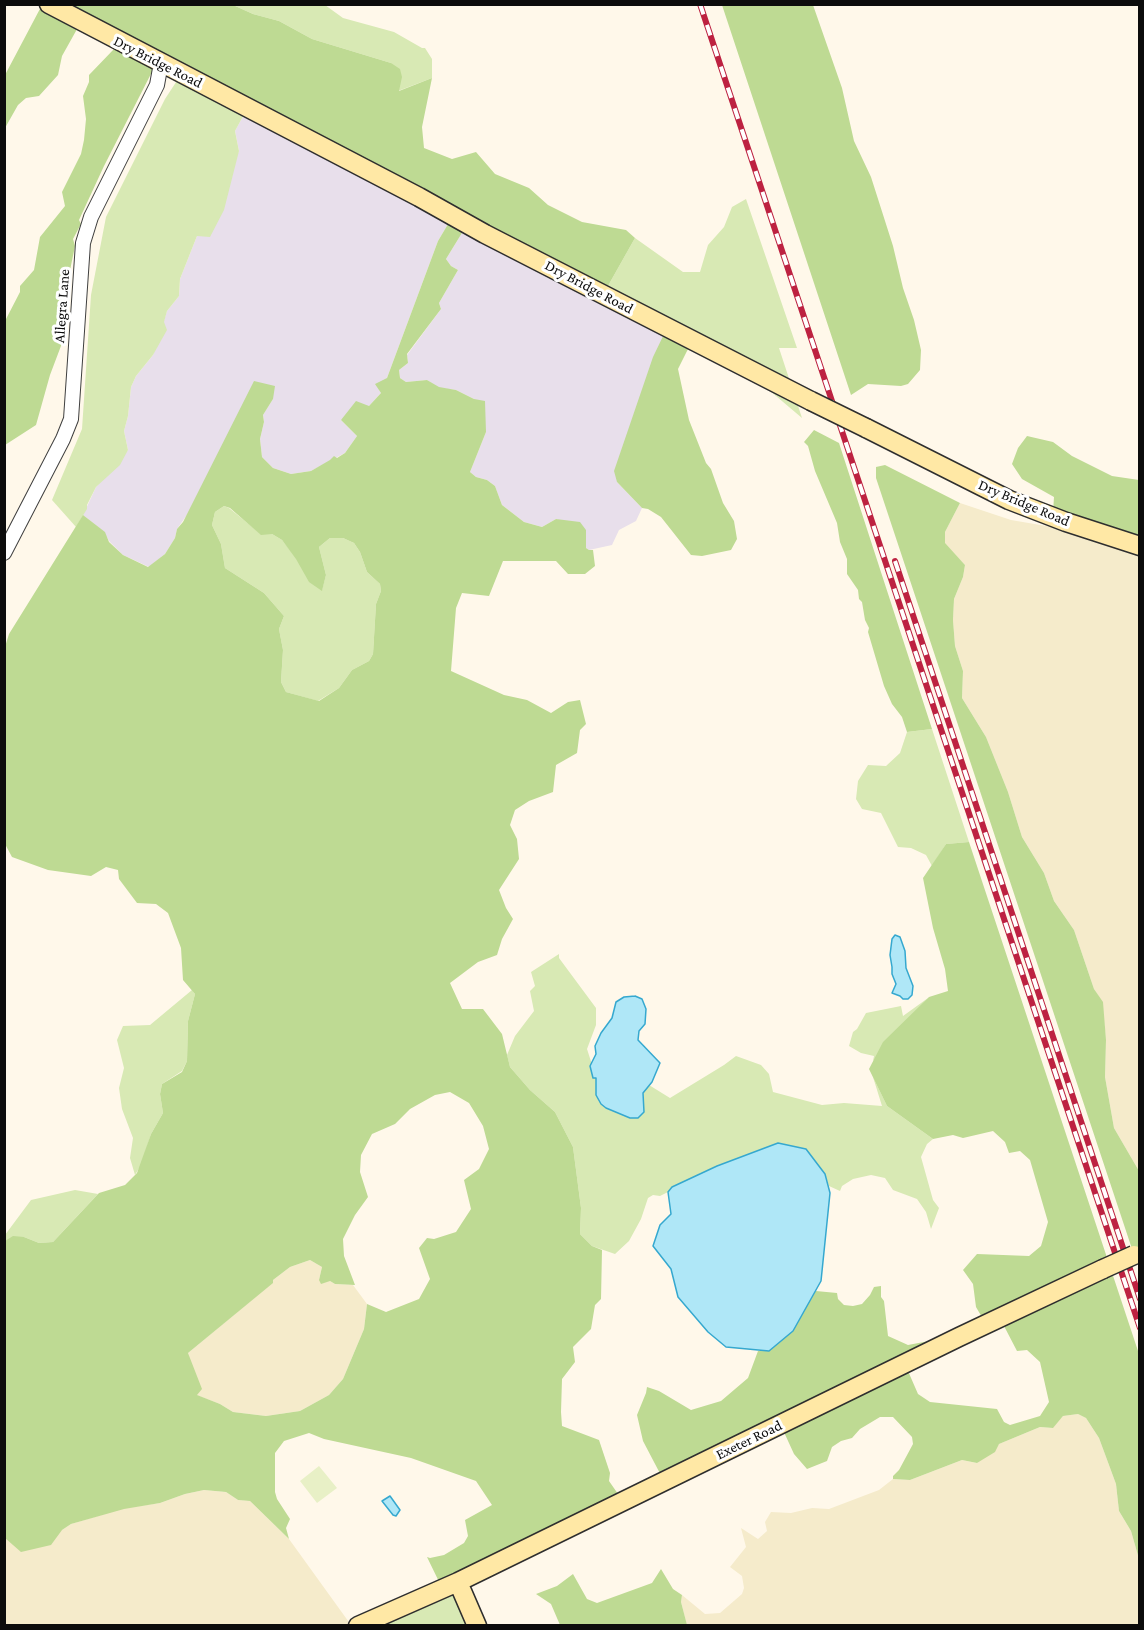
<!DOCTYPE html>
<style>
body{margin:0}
#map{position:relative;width:1144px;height:1630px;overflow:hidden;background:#fff8ea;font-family:"Crimson Pro",serif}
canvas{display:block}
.frame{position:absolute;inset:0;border:6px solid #0c0c0c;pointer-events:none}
</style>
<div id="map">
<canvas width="1144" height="1630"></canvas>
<div class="frame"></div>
</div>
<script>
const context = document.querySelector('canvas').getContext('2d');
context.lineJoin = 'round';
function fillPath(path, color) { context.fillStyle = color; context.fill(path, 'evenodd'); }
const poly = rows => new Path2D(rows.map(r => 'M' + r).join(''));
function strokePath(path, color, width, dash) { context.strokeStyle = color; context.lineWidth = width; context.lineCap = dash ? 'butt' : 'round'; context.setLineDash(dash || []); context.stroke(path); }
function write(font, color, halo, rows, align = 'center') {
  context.font = font + ' "Crimson Pro",serif'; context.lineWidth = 6; context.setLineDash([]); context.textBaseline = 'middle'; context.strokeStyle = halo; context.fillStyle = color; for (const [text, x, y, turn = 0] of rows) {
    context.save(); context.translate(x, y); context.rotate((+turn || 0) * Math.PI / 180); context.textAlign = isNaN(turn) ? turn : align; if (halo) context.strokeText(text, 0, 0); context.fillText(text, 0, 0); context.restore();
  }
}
const industrial = poly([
 [247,109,451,219,438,241,387,378,379,389,381,393,369,406,341,420,357,436,345,453,311,471,291,474,273,468,262,457,260,439,264,422,263,415,273,399,273,392,177,529,175,538,165,554,149,567,123,555,109,541,104,532,83,515,96,487,128,450,124,431,128,416,131,387,136,376,153,355,167,311,179,296,180,279,197,236,239,151,235,131],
 [465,228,668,328,617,482,642,508,636,521,619,530,612,545,589,550,586,548,586,530,556,519,542,527,524,522,502,505,495,486,487,480,476,477,470,472,486,432,474,399,456,390,439,388,427,380,406,382,400,378,399,370,408,363,407,355,441,309,439,303,458,270,451,266,446,259]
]);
const farmland = poly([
 [960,503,1011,520,1052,527,1139,549,1139,1171,1114,1128,1105,1077,1106,1040,1102,1002,1094,989,1074,930,1054,901,1044,873,1022,837,1008,792,986,737,962,698,963,671,955,646,953,620,954,599,963,577,965,565,945,544,945,532],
 [310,1260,322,1267,319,1280,330,1281,335,1284,353,1285,367,1304,364,1329,343,1379,329,1395,300,1411,266,1416,233,1412,220,1404,196,1395,188,1353,272,1283,273,1280,290,1267],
 [1078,1414,1086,1418,1099,1438,1116,1484,1119,1511,1131,1531,1139,1559,1139,1625,687,1626,681,1602,682,1595,705,1614,720,1613,742,1594,744,1588,742,1576,730,1567,746,1547,741,1528,758,1539,767,1531,765,1522,771,1512,791,1513,812,1508,829,1509,879,1490,893,1479,910,1480,962,1460,977,1463,999,1444,1040,1427,1052,1428,1063,1416],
 [204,1490,226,1492,238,1500,250,1501,289,1539,351,1625,5,1626,5,1538,62,1530,71,1524,124,1508,160,1503,185,1494]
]);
const green = poly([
 [233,5,325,5,343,18,394,32,422,48,425,48,432,59,432,78,398,91,391,63,312,39,279,21,253,14],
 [182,73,247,109,235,131,239,151,224,210,210,237,197,236,180,279,179,296,167,311,164,322,167,330,153,355,136,376,131,387,128,416,124,431,128,450,120,465,96,487,87,505,87,509,76,527,52,500,82,429,91,295,106,217,165,99],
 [746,199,797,348,779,348,802,418,763,385,604,293,635,238,683,272,700,272,708,245,724,227,732,207],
 [224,506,229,508,261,534,272,534,282,540,322,590,326,575,319,547,330,538,343,538,354,543,360,552,367,572,380,584,381,591,376,604,373,654,369,661,352,670,339,688,318,701,286,692,281,682,283,650,279,629,284,616,264,593,225,568,221,544,212,525,215,512],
 [932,729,969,842,946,844,932,866,926,855,911,848,898,847,881,813,862,809,856,799,858,781,868,765,886,766,900,753,907,732],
 [559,954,559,958,596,1008,596,1025,587,1049,606,1108,630,1118,638,1118,642,1093,649,1085,670,1098,724,1065,736,1056,761,1065,769,1074,773,1092,822,1105,844,1103,882,1106,873,1077,887,1106,933,1139,927,1144,921,1157,933,1200,939,1208,931,1229,926,1212,917,1199,893,1190,885,1178,871,1175,853,1179,842,1186,840,1191,829,1186,825,1174,778,1143,717,1166,672,1187,668,1192,660,1196,653,1195,648,1198,641,1219,629,1241,615,1254,592,1246,580,1234,581,1208,573,1147,555,1112,530,1090,510,1067,507,1055,515,1036,534,1011,530,991,535,986,531,972],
 [192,990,195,994,188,1021,187,1061,182,1071,162,1084,160,1094,163,1113,151,1134,141,1165,135,1175,130,1158,133,1138,122,1109,119,1088,124,1068,117,1040,123,1026,150,1025],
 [928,998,873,1061,874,1056,861,1053,849,1046,853,1032,857,1029,866,1013,901,1006,903,1016],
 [75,1190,98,1194,53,1242,39,1243,24,1237,5,1241,5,1246,5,1235,31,1200],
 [454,1587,477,1626,370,1626]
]);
const forest = poly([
 [42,5,233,5,253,14,279,21,312,39,391,63,400,69,402,77,399,91,432,78,422,127,424,148,452,159,476,152,495,174,529,188,548,205,582,222,626,230,635,238,604,293,465,228,446,259,451,266,458,270,439,303,441,309,407,354,408,363,399,370,400,378,406,382,427,380,439,387,456,390,474,399,485,401,486,432,470,472,476,477,487,480,495,486,502,505,524,522,542,527,556,519,580,522,586,530,586,548,589,550,593,550,595,566,585,574,568,574,556,561,503,561,489,596,462,593,456,608,451,671,504,695,527,700,551,713,568,702,580,700,586,724,580,730,577,753,556,765,553,792,529,801,515,810,510,825,517,839,519,859,499,890,506,908,513,919,502,939,497,955,478,962,450,983,462,1009,483,1009,502,1034,510,1067,530,1090,555,1112,573,1147,581,1208,580,1234,592,1246,602,1250,601,1299,595,1305,591,1329,573,1347,575,1362,562,1379,561,1412,562,1426,599,1440,610,1473,609,1481,625,1504,444,1592,427,1557,430,1558,444,1555,464,1543,468,1536,465,1520,492,1505,476,1481,411,1458,324,1439,309,1433,284,1441,275,1453,275,1492,277,1499,290,1519,286,1528,289,1539,250,1501,238,1500,226,1492,204,1490,185,1494,160,1503,124,1509,71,1524,62,1530,51,1545,21,1552,5,1538,5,1241,13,1236,24,1237,39,1243,53,1242,99,1193,125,1185,137,1173,151,1134,163,1113,160,1094,162,1084,182,1072,187,1061,188,1021,195,994,183,980,181,948,168,913,156,904,137,903,119,879,118,870,106,867,91,876,48,870,12,857,5,844,4,650,9,634,83,515,105,532,109,542,123,555,148,567,165,554,175,538,177,529,183,522,254,381,275,386,273,399,263,415,264,422,260,439,262,457,273,468,291,474,311,471,330,460,334,456,337,458,345,453,357,436,341,420,356,401,369,406,381,393,375,384,387,378,438,241,451,219,157,62,104,166,79,220,81,224,73,239,75,246,68,280,67,330,50,375,36,425,5,445,5,321,20,292,20,286,34,270,40,237,65,206,62,192,81,154,84,140,86,119,83,96,89,82,89,75,114,49,117,41,81,22,62,56,58,75,39,96,26,98,18,105,5,128,5,75],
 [224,506,230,508,261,535,272,534,282,540,296,559,309,582,322,591,326,575,319,547,330,538,343,538,354,543,360,552,367,572,380,584,381,591,376,604,373,654,369,661,352,670,339,688,319,701,286,692,281,682,283,650,279,629,284,616,264,593,225,568,221,544,212,525,215,512],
 [450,1092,469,1103,483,1126,489,1149,479,1169,464,1180,471,1209,456,1232,434,1239,427,1238,419,1248,430,1279,419,1299,386,1312,367,1304,364,1329,343,1379,329,1395,300,1411,266,1416,233,1412,220,1404,197,1395,202,1389,188,1353,273,1283,273,1280,290,1267,310,1260,322,1267,319,1280,321,1284,330,1281,335,1284,355,1285,344,1256,343,1239,355,1215,368,1197,360,1172,361,1155,372,1134,395,1124,410,1109,435,1095],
 [722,5,813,5,842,88,854,141,871,177,893,246,903,288,914,320,921,350,920,370,908,384,901,386,868,384,851,395],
 [666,330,692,341,678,369,689,420,706,463,711,469,723,503,734,521,737,539,731,550,702,556,691,555,661,517,648,509,642,508,617,482,614,471,653,357],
 [814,430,839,443,932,729,907,732,902,717,892,704,884,686,868,632,869,628,865,620,862,602,859,599,858,590,847,574,847,559,840,542,837,523,815,471,808,446,804,442],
 [1027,436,1053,442,1072,456,1112,476,1139,480,1139,549,1052,527,1054,497,1022,479,1012,464,1018,448],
 [885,465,960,503,945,532,945,543,965,565,963,577,954,599,953,620,955,646,963,671,962,698,986,737,1008,792,1022,837,1044,873,1054,901,1074,930,1094,989,1103,1002,1106,1040,1105,1077,1114,1128,1139,1171,1140,1259,1136,1261,876,478,876,467],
 [969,842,1139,1354,1139,1559,1131,1531,1119,1511,1116,1484,1099,1438,1086,1418,1078,1414,1063,1416,1053,1428,1040,1427,999,1444,995,1452,977,1463,962,1460,910,1480,893,1479,893,1476,899,1470,913,1444,912,1437,893,1417,880,1417,860,1429,852,1438,841,1441,832,1447,827,1461,807,1469,794,1454,783,1430,665,1483,643,1441,637,1415,646,1393,647,1387,659,1391,691,1410,721,1401,748,1378,758,1351,769,1351,816,1291,837,1293,838,1299,844,1305,853,1306,862,1304,870,1295,874,1287,881,1286,881,1297,884,1301,888,1336,908,1345,945,1338,908,1371,918,1394,930,1402,997,1409,1004,1422,1010,1425,1040,1416,1049,1402,1040,1362,1027,1350,1017,1351,1004,1326,990,1331,976,1307,973,1284,963,1270,977,1254,1029,1256,1041,1246,1048,1222,1030,1160,1020,1151,1009,1153,1005,1142,993,1131,963,1138,953,1135,933,1139,887,1106,869,1069,883,1042,929,997,948,991,945,969,933,928,923,878,946,844],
 [661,1569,673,1589,682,1595,681,1602,687,1625,560,1625,551,1604,536,1594,557,1586,573,1574,587,1599,597,1603,652,1583]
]);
const pitch = poly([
 [319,1466,337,1488,317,1503,300,1481]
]);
const water = poly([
 [895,935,900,937,905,951,906,968,913,986,912,995,908,999,903,999,900,996,892,993,896,984,892,974,892,967,890,955,892,939,895,935],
 [635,996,642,999,646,1009,645,1024,639,1031,638,1040,660,1063,652,1082,643,1093,644,1112,638,1118,630,1118,606,1108,601,1104,596,1095,596,1078,593,1078,590,1066,596,1054,595,1046,601,1033,612,1018,616,1002,624,997,635,996],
 [778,1143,806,1149,825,1174,830,1193,821,1281,793,1331,769,1351,726,1347,708,1332,678,1297,671,1269,653,1246,660,1225,671,1214,668,1192,672,1187,717,1166,778,1143],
 [390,1496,400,1510,396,1516,393,1515,382,1501,390,1496]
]);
const street = poly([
 [4,553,63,439,71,419,83,243,91,217,157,85,161,63]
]);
const secondary = poly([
 [49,4,419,197,485,234,811,401],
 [866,428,1009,500,1066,522,1140,546],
 [458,1582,477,1626],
 [358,1626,458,1582,959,1337,1103,1269]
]);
const rail = poly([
 [700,4,1140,1328],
 [895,561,1140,1299]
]);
const secondaryBridge = poly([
 [811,401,866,428],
 [1103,1269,1134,1255]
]);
const streetNames = [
 ["Dry Bridge Road",158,62,27],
 ["Dry Bridge Road",589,287,28],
 ["Allegra Lane",62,306,-86],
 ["Dry Bridge Road",1024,503,23],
 ["Exeter Road",749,1440,-26]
];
fillPath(industrial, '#e8dfeb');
fillPath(farmland, '#f5ebcb');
fillPath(green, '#d8e9b4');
fillPath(forest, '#beda93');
fillPath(pitch, '#e8f0c6');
fillPath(water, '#afe7f7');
strokePath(water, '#35a8cf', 1.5);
strokePath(street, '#3f3f3f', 16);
strokePath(secondary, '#2e2e2e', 21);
strokePath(street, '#fff', 14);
strokePath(secondary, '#ffe8a5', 18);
strokePath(rail, '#bd2241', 6);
strokePath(rail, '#fff', 4, [11]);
strokePath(secondaryBridge, '#2e2e2e', 21, []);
strokePath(secondaryBridge, '#ffe8a5', 18);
write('15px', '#0c0c0c', '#fff', streetNames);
</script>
